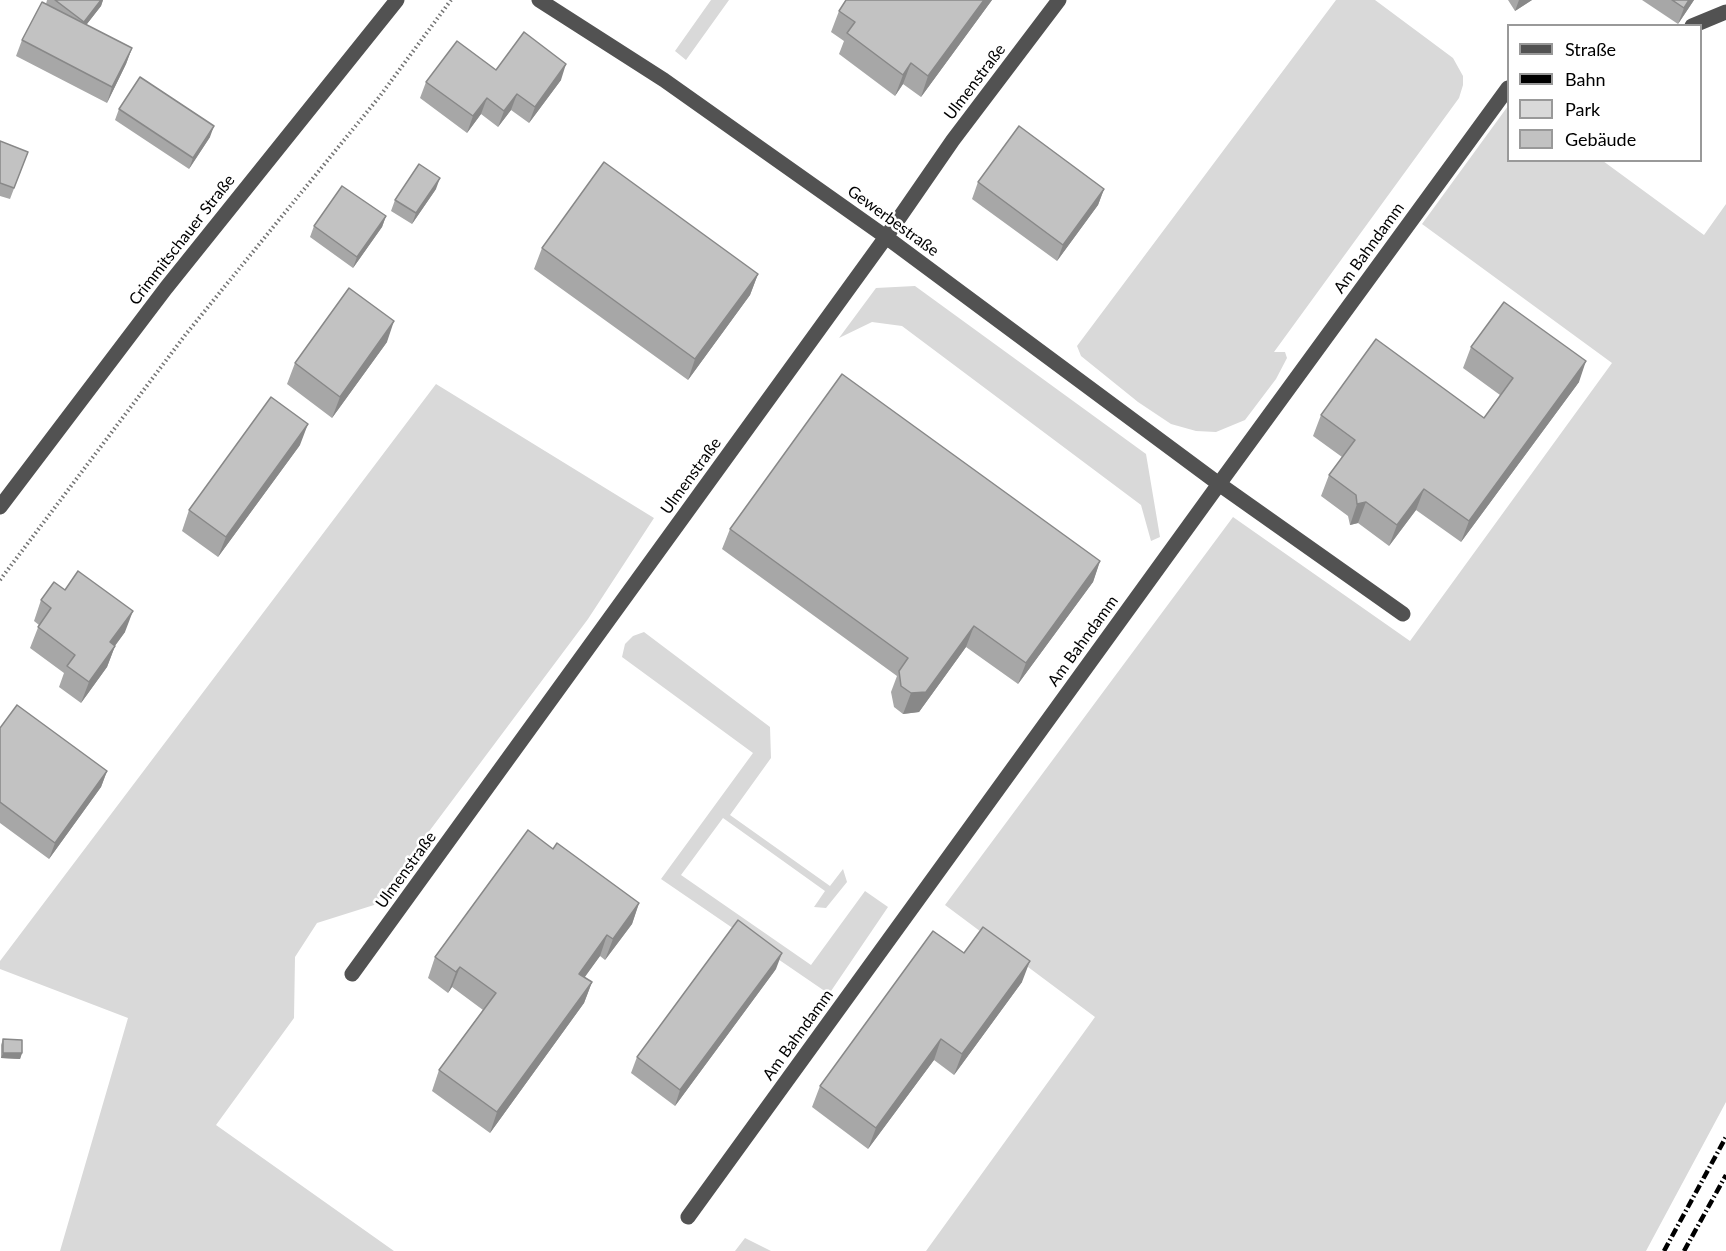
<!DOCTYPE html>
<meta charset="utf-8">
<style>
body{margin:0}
#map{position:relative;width:1726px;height:1251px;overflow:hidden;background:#fff;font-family:Lato,sans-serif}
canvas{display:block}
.legend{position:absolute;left:1507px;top:24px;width:195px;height:138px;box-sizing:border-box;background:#fff;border:2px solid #999;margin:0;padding:8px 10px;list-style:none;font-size:18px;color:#000}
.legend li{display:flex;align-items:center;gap:12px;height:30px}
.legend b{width:30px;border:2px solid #999}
</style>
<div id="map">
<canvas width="1726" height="1251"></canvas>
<ul class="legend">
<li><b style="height:8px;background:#525252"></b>Straße</li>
<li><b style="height:8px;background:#000"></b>Bahn</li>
<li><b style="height:16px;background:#d9d9d9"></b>Park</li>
<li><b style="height:16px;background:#c2c2c2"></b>Gebäude</li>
</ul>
</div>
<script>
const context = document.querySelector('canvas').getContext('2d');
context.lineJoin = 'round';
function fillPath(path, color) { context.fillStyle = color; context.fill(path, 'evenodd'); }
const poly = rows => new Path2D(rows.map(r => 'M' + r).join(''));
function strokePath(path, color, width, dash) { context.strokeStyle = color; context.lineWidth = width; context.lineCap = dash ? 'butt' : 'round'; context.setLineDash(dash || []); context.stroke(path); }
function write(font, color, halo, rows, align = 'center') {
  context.font = font + ' Lato,sans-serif'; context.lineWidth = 5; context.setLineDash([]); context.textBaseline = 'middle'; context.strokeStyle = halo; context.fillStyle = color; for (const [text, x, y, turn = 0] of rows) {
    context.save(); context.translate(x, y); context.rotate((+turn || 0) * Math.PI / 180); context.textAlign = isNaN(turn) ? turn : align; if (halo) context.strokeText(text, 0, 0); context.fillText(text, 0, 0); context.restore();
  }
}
const green = poly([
 [711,0,729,0,686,60,675,51],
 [1336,0,1375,0,1453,58,1463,76,1463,85,1459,98,1274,352,1285,352,1287,358,1276,379,1245,420,1216,432,1196,431,1171,424,1138,402,1081,356,1077,346],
 [1508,106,1508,160,1603,161,1704,235,1726,204,1726,1102,1646,1251,926,1251,1095,1017,945,905,1233,517,1410,641,1612,363,1422,224],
 [915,286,1146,454,1160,537,1151,541,1141,505,902,326,872,322,839,338,876,288],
 [436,384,654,518,588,619,374,905,317,923,295,957,294,1018,216,1125,394,1251,60,1251,128,1018,0,969,0,961],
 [644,632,770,727,771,758,730,815,830,886,843,869,847,882,826,908,814,907,825,891,723,818,681,875,811,965,865,891,888,907,829,994,661,879,753,753,622,657,625,644,633,636],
 [745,1238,771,1251,735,1251]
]);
const path = poly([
 [0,580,186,334,380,96,451,0]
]);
const minor = poly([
 [539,0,664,80,753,143,886,237,1219,484,1403,614],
 [1692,26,1726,12],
 [0,507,166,288,397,0],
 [352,974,886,237,953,140,1059,0],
 [688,1217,1219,484,1508,88]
]);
const rail = poly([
 [1664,1251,1726,1137],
 [1684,1251,1726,1175]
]);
const wall = poly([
 [47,0,103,0,101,6,86,25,132,48,126,64,107,103,16,56,22,40,46,4],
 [846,0,992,0,921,97,903,84,895,96,839,54,844,41,831,32,839,11],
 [1508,0,1532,0,1515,11],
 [1642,0,1694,0,1678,24],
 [496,70,561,80,529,123,511,110,498,127,481,114,467,133,420,98,426,82],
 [119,109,210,137,189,169,115,120],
 [0,141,28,152,10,199,0,196],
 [978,182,1104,189,1098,205,1057,261,972,199],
 [436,189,412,224,391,211,395,200],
 [386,216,382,227,353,268,310,237,314,226],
 [542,248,758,274,750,295,688,380,534,269],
 [387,342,332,418,287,384,295,363],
 [1471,347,1579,382,1461,542,1416,510,1389,546,1358,523,1350,525,1348,516,1321,496,1329,475,1342,457,1313,436,1321,415,1484,418,1500,395,1463,368],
 [300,445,218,557,182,531,189,510],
 [730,529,1100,561,1093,582,1018,684,966,647,919,712,903,714,894,707,891,692,897,676,722,549],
 [41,600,125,632,115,646,107,667,81,703,59,687,64,673,30,648,39,625,34,621],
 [0,728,107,771,101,787,49,859,0,823],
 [639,903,632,924,605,960,600,956,584,977,592,982,584,1003,490,1133,432,1091,439,1070,483,1010,452,987,448,993,428,978,435,957],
 [964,953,1022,982,954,1075,934,1060,868,1149,812,1107,820,1086],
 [776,969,675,1106,631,1073,637,1057],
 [3,1039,22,1053,20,1059,1,1058,1,1045]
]);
const shadedWall = poly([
 [101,0,103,0,101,6,80,33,84,22],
 [984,0,992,0,921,97,928,76],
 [1519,0,1532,0,1515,11],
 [1689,0,1694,0,1678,24,1684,8],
 [132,48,126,64,107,103,112,87],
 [911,63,903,84,895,96,903,75],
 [566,64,561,80,529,123,535,107],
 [517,94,511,110,498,127,504,111],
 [487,98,481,114,467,133,473,116],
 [214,126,210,137,189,169,193,158],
 [440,178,436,189,412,224,416,213],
 [1104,189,1098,205,1057,261,1063,245],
 [386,216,382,227,353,268,357,257],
 [758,274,750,295,688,380,695,359],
 [394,321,387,342,332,418,340,397],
 [1586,361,1579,382,1461,542,1469,521],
 [308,424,300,445,218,557,226,537],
 [1424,489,1416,510,1389,546,1397,525],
 [1366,502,1358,523,1350,525,1357,504],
 [1100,561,1093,582,1018,684,1026,663],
 [133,611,125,632,102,663,110,642],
 [974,626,966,647,919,712,903,714,911,693],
 [115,646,107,667,81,703,89,682],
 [107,771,101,787,49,859,55,843],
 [639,903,632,924,605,960,613,939],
 [607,935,600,956,572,995,579,974],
 [782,953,776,969,675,1106,680,1090],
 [1030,961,1022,982,954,1075,962,1054],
 [460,967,452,987,448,993,456,972],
 [592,982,584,1003,490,1133,497,1112],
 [941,1039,934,1060,868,1149,876,1128],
 [3,1053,22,1053,20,1059,1,1058]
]);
const building = poly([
 [55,0,101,0,84,22,55,0],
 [846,0,984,0,928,76,911,63,903,75,847,33,855,22,839,11,846,0],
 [1672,0,1689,0,1684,8,1672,0],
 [42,2,132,48,112,87,22,40,42,2],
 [524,32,566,64,535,107,517,94,504,111,487,98,473,116,426,82,457,41,496,70,524,32],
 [140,77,214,126,193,158,119,109,140,77],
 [1019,126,1104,189,1063,245,978,182,1019,126],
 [0,141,28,152,14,188,0,183,0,141],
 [604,162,758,274,695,359,542,248,604,162],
 [419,164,440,178,416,213,395,200,419,164],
 [342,186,386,216,357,257,314,226,342,186],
 [349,288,394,321,340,397,295,363,349,288],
 [1504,302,1586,361,1469,521,1424,489,1397,525,1366,502,1357,504,1356,495,1329,475,1355,440,1321,415,1376,339,1484,418,1513,378,1471,347,1504,302],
 [842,374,1100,561,1026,663,974,626,926,692,911,693,901,686,899,671,908,658,730,529,842,374],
 [271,397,308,424,226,537,189,510,271,397],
 [78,571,133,611,110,642,115,646,89,682,67,666,75,655,38,627,51,608,41,600,54,582,65,590,78,571],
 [17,705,107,771,55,843,0,802,0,728,17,705],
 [528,830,553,849,557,843,639,903,613,939,607,935,579,974,592,982,497,1112,439,1070,496,993,460,967,456,972,435,957,528,830],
 [738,920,782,953,680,1090,637,1057,738,920],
 [983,927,1030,961,962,1054,941,1039,876,1128,820,1086,933,931,964,953,983,927],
 [3,1039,22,1040,22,1053,3,1053,3,1039]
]);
const streetNames = [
 ["Ulmenstraße",975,82,-53],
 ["Gewerbestraße",893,221,36],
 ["Crimmitschauer Straße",182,240,-52],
 ["Am Bahndamm",1369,248,-54],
 ["Ulmenstraße",691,476,-54],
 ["Am Bahndamm",1083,641,-54],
 ["Ulmenstraße",406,870,-54],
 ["Am Bahndamm",798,1035,-54]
];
fillPath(green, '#d9d9d9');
strokePath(path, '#747474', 4, [1.5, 3]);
strokePath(minor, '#525252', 15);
strokePath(rail, '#000', 4.5, [9, 3, 1.5, 3]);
fillPath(wall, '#a7a7a7');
fillPath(shadedWall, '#888');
fillPath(building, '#c2c2c2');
strokePath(building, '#888', 1.5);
write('16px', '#000', '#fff', streetNames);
</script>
